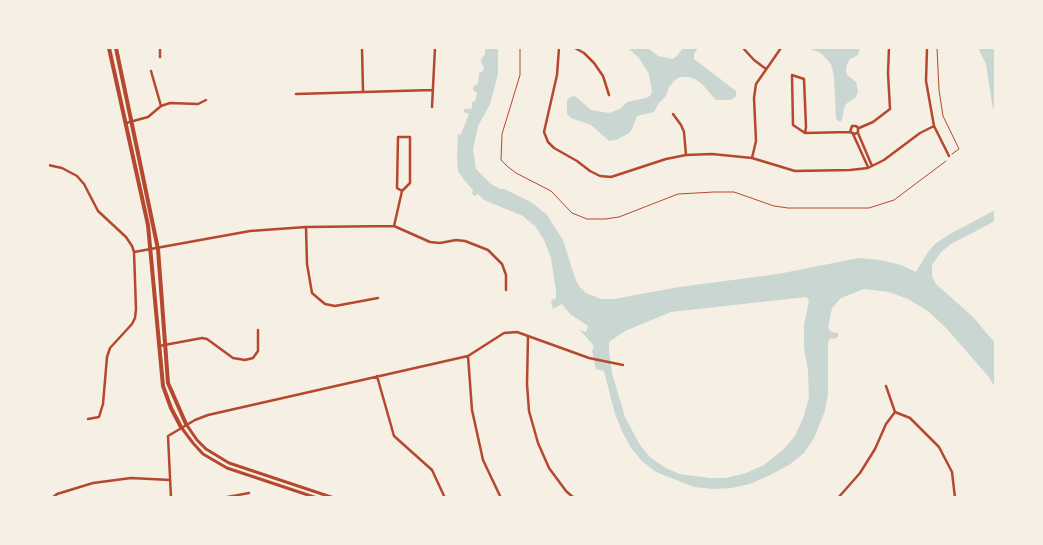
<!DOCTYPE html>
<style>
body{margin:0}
#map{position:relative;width:1043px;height:545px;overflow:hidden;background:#f6efe4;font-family:"Roboto Serif",serif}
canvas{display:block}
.frame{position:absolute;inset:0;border:49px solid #f6efe4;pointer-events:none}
</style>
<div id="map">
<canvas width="1043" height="545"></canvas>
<div class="frame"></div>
</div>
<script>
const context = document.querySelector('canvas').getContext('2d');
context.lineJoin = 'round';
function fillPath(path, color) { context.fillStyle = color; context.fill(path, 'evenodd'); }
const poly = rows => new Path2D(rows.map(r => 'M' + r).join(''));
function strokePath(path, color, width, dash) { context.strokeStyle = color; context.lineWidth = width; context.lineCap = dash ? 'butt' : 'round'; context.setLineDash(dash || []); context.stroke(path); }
const water = poly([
 [485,48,498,48,498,74,490,104,478,126,473,149,476,169,491,184,500,189,504,189,531,202,547,215,563,240,575,278,579,286,586,293,601,299,614,299,679,287,778,274,859,258,880,260,901,265,916,272,928,252,935,244,948,235,995,210,995,221,951,244,941,252,932,265,932,276,936,284,973,317,995,343,995,387,988,376,947,329,928,311,908,299,889,292,864,289,841,298,832,308,828,327,831,332,838,333,838,337,834,339,830,338,828,343,828,394,825,411,814,438,804,453,789,465,770,475,750,484,732,488,713,489,694,487,656,472,642,461,631,448,622,431,615,414,604,371,596,369,592,351,594,346,580,330,586,332,588,326,570,314,562,304,553,309,551,300,556,298,556,291,551,258,544,240,536,227,523,216,484,200,478,194,474,196,472,193,473,190,464,180,458,171,457,156,458,138,457,135,461,134,469,114,464,112,464,109,471,109,472,107,472,101,475,102,477,93,473,90,474,86,478,84,479,73,483,71,484,66,482,65,481,60,485,54],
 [806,297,809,300,804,325,804,348,808,371,809,397,804,416,795,436,784,449,764,465,746,473,726,478,710,478,679,474,664,467,650,457,640,445,625,417,612,373,609,351,609,342,625,331,671,312],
 [628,48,648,48,658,56,673,59,677,56,683,48,698,48,694,54,694,59,736,91,736,96,731,100,716,100,702,84,695,79,688,77,680,77,674,81,669,87,666,96,659,103,654,112,637,116,632,129,629,133,616,140,609,141,591,125,571,118,567,114,567,101,570,97,575,96,591,110,609,113,620,109,627,102,646,98,650,96,652,92,649,74,639,58],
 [808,48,860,48,858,55,850,59,847,64,846,69,847,75,856,82,858,91,856,97,846,104,844,108,842,120,840,122,836,119,834,76,831,64,821,53],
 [978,48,994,48,995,51,995,113,992,104,986,64]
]);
const path = poly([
 [520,48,520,75,502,134,501,160,507,166,516,173,551,191,572,213,587,219,605,219,619,217,678,194,714,192,734,192,774,206,788,208,869,208,894,200,946,161],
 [937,48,939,90,943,116,959,149,952,154]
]);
const minor = poly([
 [160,48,160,57],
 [362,48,363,91],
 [559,48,557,75,544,132,548,142,554,148,577,161,590,171,600,176,611,177,666,159,686,155,712,154,752,158,795,171,850,170,868,168,884,160,920,133,934,126],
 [575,48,584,53,594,63,603,76,609,95],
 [743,48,754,60,766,69],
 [927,48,926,81,934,126,949,156],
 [151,71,161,106],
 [296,94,432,90],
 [432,107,435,48],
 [673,114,681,125,684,132,686,155],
 [126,123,148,117,161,106,170,103,198,104,206,100],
 [859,128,873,122,890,109,888,73,889,48],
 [805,133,806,127,804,79,792,75,793,125,805,133,850,132,855,134,858,132,858,128,856,126,852,126,850,132],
 [858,133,872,166],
 [853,134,868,167],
 [752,158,756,141,754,98,756,84,781,48],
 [48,165,62,168,77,176,84,184,98,211,126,237,132,246,134,252,136,309,135,318,132,324,110,348,107,357,103,404,99,417,88,419],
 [394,226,402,191,410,183,410,137,398,137,397,188,402,191],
 [306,227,307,264,312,293,319,299,325,304,335,306,378,298],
 [134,252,250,231,306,227,394,226,430,242,440,243,456,240,465,241,488,250,502,264,506,275,506,290],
 [528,336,527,384,529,411,538,443,549,468,566,491,574,498],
 [159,346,202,338,207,339,233,358,245,360,253,358,258,351,258,330],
 [468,356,472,410,483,460,501,498],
 [377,376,394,436,432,470,445,498],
 [886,386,895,412,910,418,939,447,952,472,955,498],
 [52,498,57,494,93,483,131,478,170,480],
 [171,498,168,436,195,420,208,415,468,356,504,333,517,332,589,358,623,365],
 [222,498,249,493],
 [838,498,860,473,875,449,886,424,895,412]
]);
const tertiary = poly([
 [186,424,197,440,206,449,229,463,334,498],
 [181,427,193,443,203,454,227,468,317,498]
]);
const secondary = poly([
 [109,48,148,225,163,386,171,408,181,427],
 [116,48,158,249,168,383,186,424]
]);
fillPath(water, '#c9d6d2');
strokePath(path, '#b5482f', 1);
strokePath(minor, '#b5482f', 2.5);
strokePath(tertiary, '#b5482f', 3);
strokePath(secondary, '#b5482f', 4);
</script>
